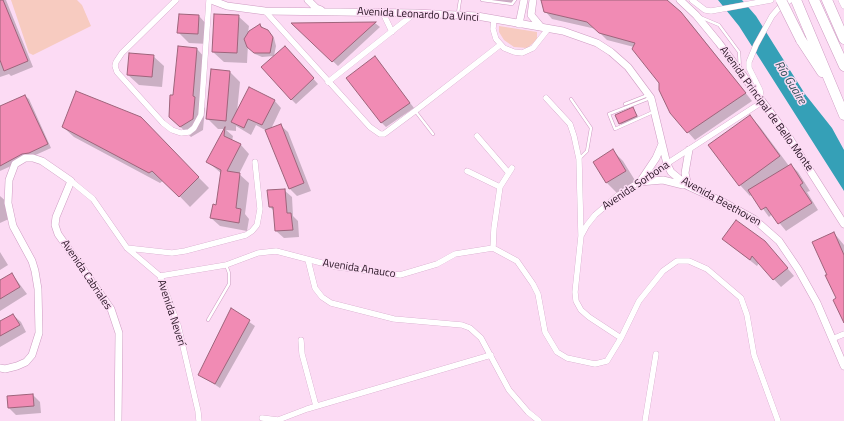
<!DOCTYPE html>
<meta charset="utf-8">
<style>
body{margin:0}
canvas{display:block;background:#fcdbf4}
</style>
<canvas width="844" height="421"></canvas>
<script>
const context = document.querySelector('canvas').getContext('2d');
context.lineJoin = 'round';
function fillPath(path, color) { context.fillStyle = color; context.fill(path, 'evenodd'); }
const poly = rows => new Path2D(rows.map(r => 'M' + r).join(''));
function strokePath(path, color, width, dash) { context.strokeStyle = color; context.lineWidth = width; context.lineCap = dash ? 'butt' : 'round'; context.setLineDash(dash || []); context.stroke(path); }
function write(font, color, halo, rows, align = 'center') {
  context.font = font + ' "Titillium Web",sans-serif'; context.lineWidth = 3; context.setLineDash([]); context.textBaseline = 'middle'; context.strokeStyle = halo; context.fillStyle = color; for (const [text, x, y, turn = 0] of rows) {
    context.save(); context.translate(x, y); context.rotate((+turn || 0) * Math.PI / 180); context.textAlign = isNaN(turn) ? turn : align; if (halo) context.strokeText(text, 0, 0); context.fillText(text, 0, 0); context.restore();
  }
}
const green = poly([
 [11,0,77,0,82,5,91,26,33,55,29,53],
 [499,26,537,32,537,40,527,48,514,47,504,40,499,32]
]);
const water = poly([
 [718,0,742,0,756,16,805,94,832,128,844,150,844,191,739,26]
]);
const shadow = poly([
 [0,0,6,0,33,67,11,76,9,74,0,77],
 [489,0,515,0,514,4],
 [542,0,664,0,688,20,752,101,695,140,670,112,660,83,634,47,607,40,596,29,552,19,545,11],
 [199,16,209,27,208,44,189,43,178,32],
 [238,16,249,26,248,33,260,25,274,38,276,46,274,56,262,57,255,54,248,44,247,63,224,62,213,52],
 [375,23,380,27,338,66,293,24],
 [197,49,207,60,203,106,205,108,203,130,191,137,170,117,174,96],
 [290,52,318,84,296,104,291,99],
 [153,56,164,66,162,87,139,85,128,75],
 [375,57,414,108,386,127,381,122],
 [230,72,240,82,237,112,274,100,281,108,271,129,280,125,288,132,311,191,297,196,290,189,267,131,256,125,251,135,236,126,236,131,226,130,233,136,232,141,241,145,249,154,239,174,249,183,245,214,249,219,247,231,220,226,211,218,217,206,222,174,208,162,224,129,218,129,207,118],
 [25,96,29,99,51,148,0,171,0,107],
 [633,109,639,118,622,126,616,115],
 [750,116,760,127,789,166,791,165,798,172,810,191,807,192,818,210,786,231,772,214,769,217,752,194,750,196,740,185],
 [63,127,151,129,209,188,190,207,164,180,160,183,74,137],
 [613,151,623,161,636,182,617,193,607,183,594,162],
 [284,190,292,197,293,216,298,221,299,237,284,238,276,231,274,211,270,207],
 [0,196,8,203,11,218,0,223],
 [834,233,844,245,844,318,828,275],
 [723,239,772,250,794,276,781,287,759,263,757,266],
 [0,252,8,265,0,270],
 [12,274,27,294,0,311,0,281],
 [232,310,255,326,220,388,199,374],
 [13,315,21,322,26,332,0,347,0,323],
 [33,395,40,402,41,413,16,415,9,408]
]);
const building = poly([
 [0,0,3,0,28,61,4,71,0,60,0,0],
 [541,0,667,0,681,12,746,93,687,133,670,113,659,90,659,83,632,49,635,43,599,33,587,22,544,12,541,0],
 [179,14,199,15,198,34,177,33,179,14],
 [214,14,239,15,237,53,212,52,214,14],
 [376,22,332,62,291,23,376,22],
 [260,24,261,27,268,30,273,37,270,53,254,53,247,47,244,39,249,31,260,24],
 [178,46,197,48,193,96,195,97,193,119,180,127,169,117,170,95,173,95,178,46],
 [285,46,314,78,291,100,261,67,285,46],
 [129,53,154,55,152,77,127,75,129,53],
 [375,56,410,103,381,123,346,78,375,56],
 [211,69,230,71,226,121,206,119,211,69],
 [249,87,275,100,262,125,248,119,244,128,231,122,249,87],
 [76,91,141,117,199,177,179,197,152,171,149,173,62,127,76,91],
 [25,95,48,144,29,153,22,154,0,166,0,106,25,95],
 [633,107,637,116,619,124,615,115,633,107],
 [750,115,780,156,739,186,708,145,750,115],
 [281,124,304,183,289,189,265,130,281,124],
 [225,127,224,136,241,144,227,171,240,173,236,208,241,209,239,223,210,218,213,204,216,205,221,170,206,162,225,127],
 [613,149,626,171,606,183,593,162,613,149],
 [791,164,803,183,800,185,812,203,778,224,766,207,761,210,748,190,791,164],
 [285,189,287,213,291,213,293,230,275,231,273,207,269,207,267,190,285,189],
 [736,220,765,241,788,268,773,280,752,256,750,260,722,239,736,220],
 [834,232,844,255,844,323,833,300,836,298,825,275,827,275,812,242,834,232],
 [12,273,20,287,0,299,0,280,12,273],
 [231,308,250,320,215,384,198,375,231,308],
 [13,314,20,325,0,336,0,321,13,314],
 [33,394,34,406,8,408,7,396,33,394]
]);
const service = poly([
 [482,0,512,4,515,0],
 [458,13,460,0],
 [700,17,719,25,739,52,740,69],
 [650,98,609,114,615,129,653,112],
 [571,99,591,128,587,151,580,158],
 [625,104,648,95],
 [416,112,433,134],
 [208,320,229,284,229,273,226,265]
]);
const minor = poly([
 [176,0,122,53,116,62,115,66,117,72,163,123,172,130,181,133,189,132,194,128,201,115,209,0],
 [692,0,705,10,711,11,771,0],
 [841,0,844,6],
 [265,11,370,127,380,134,384,134,415,111,500,45],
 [383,13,392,32],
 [494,19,493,29,496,39,504,48,514,52,522,53,533,48,548,29],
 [328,82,415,13],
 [546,98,570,124,574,136,579,159,581,236],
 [477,136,508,172],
 [467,171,500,187],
 [71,181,93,199,127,248,160,276,178,325,198,411,199,421],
 [127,248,172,253,185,251,246,235,252,231,257,225,260,209,255,162],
 [493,248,494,228,500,187,512,168],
 [308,260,315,288,322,297,331,303,394,319,462,325,470,328,481,338,509,390,528,412,539,421],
 [160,276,226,265,258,253,276,251,337,267,400,275,437,264,455,254,493,248,517,261,533,284,538,294,545,332,557,352,567,358,595,364,607,361,621,338,639,301,663,271,677,261,689,261,707,269,741,298,747,315,754,355,778,421],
 [621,338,589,317,581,310,576,301,575,292,581,236,587,225,595,215,617,196,762,102,760,90,749,68,749,62,756,45,772,16,778,9,790,0],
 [832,339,844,334],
 [301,340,302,354,316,406],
 [262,418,278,420,307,409,491,355],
 [645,421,656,354]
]);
const tertiary = poly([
 [211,0,227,6,265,11,415,13,477,16,563,31,597,43,611,52,628,67,651,98,667,164,671,172,688,186,725,203,754,219,779,241,798,269,817,303,844,366],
 [308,0,316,8,321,10],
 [533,0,531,15,541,27],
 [680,0,696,15,719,43,788,136,844,224],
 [519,24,524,0],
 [640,182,663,180,683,185],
 [640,182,656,158,662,144],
 [688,186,685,173,689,150],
 [0,368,5,369,17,366,26,362,32,355,39,333,38,289,35,271,32,261,13,226,8,203,9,180,15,164,25,158,33,158,42,161,71,181,56,217,55,225,58,234,111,309,119,333,118,421]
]);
const motorway = poly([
 [796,0,844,115],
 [814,0,844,66],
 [827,0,844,39],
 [801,40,822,72]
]);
const motorwayBridge = poly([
 [781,0,801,40]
]);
const streetNames = [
 ["Avenida Leonardo Da Vinci",418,15,3],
 ["Avenida Principal de Bello Monte",766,109,54],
 ["Avenida Sorbona",636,186,-34],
 ["Avenida Beethoven",721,202,29],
 ["Avenida Anauco",359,269,9],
 ["Avenida Cabriales",86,275,56],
 ["Avenida Neverí",171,313,72]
];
const waterNames = [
 ["Río Guaire",790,83,58]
];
fillPath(green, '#f7cbc0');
fillPath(water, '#35a0b7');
fillPath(shadow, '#0003');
fillPath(building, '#f18bb4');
strokePath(building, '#9e647b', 1);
strokePath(service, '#ce9bc2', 3.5);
strokePath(minor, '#ce9bc2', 6);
strokePath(tertiary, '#ce9bc2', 8);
strokePath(motorway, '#ce9bc2', 11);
strokePath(service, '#fff', 2.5);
strokePath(minor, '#fff', 5.5);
strokePath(tertiary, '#fff', 7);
strokePath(motorway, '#fff', 10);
strokePath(motorwayBridge, '#ce9bc2', 11, []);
strokePath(motorwayBridge, '#fff', 10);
write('11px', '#261322', '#fcdbf4', streetNames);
write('italic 12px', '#315158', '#fcdbf4', waterNames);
</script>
